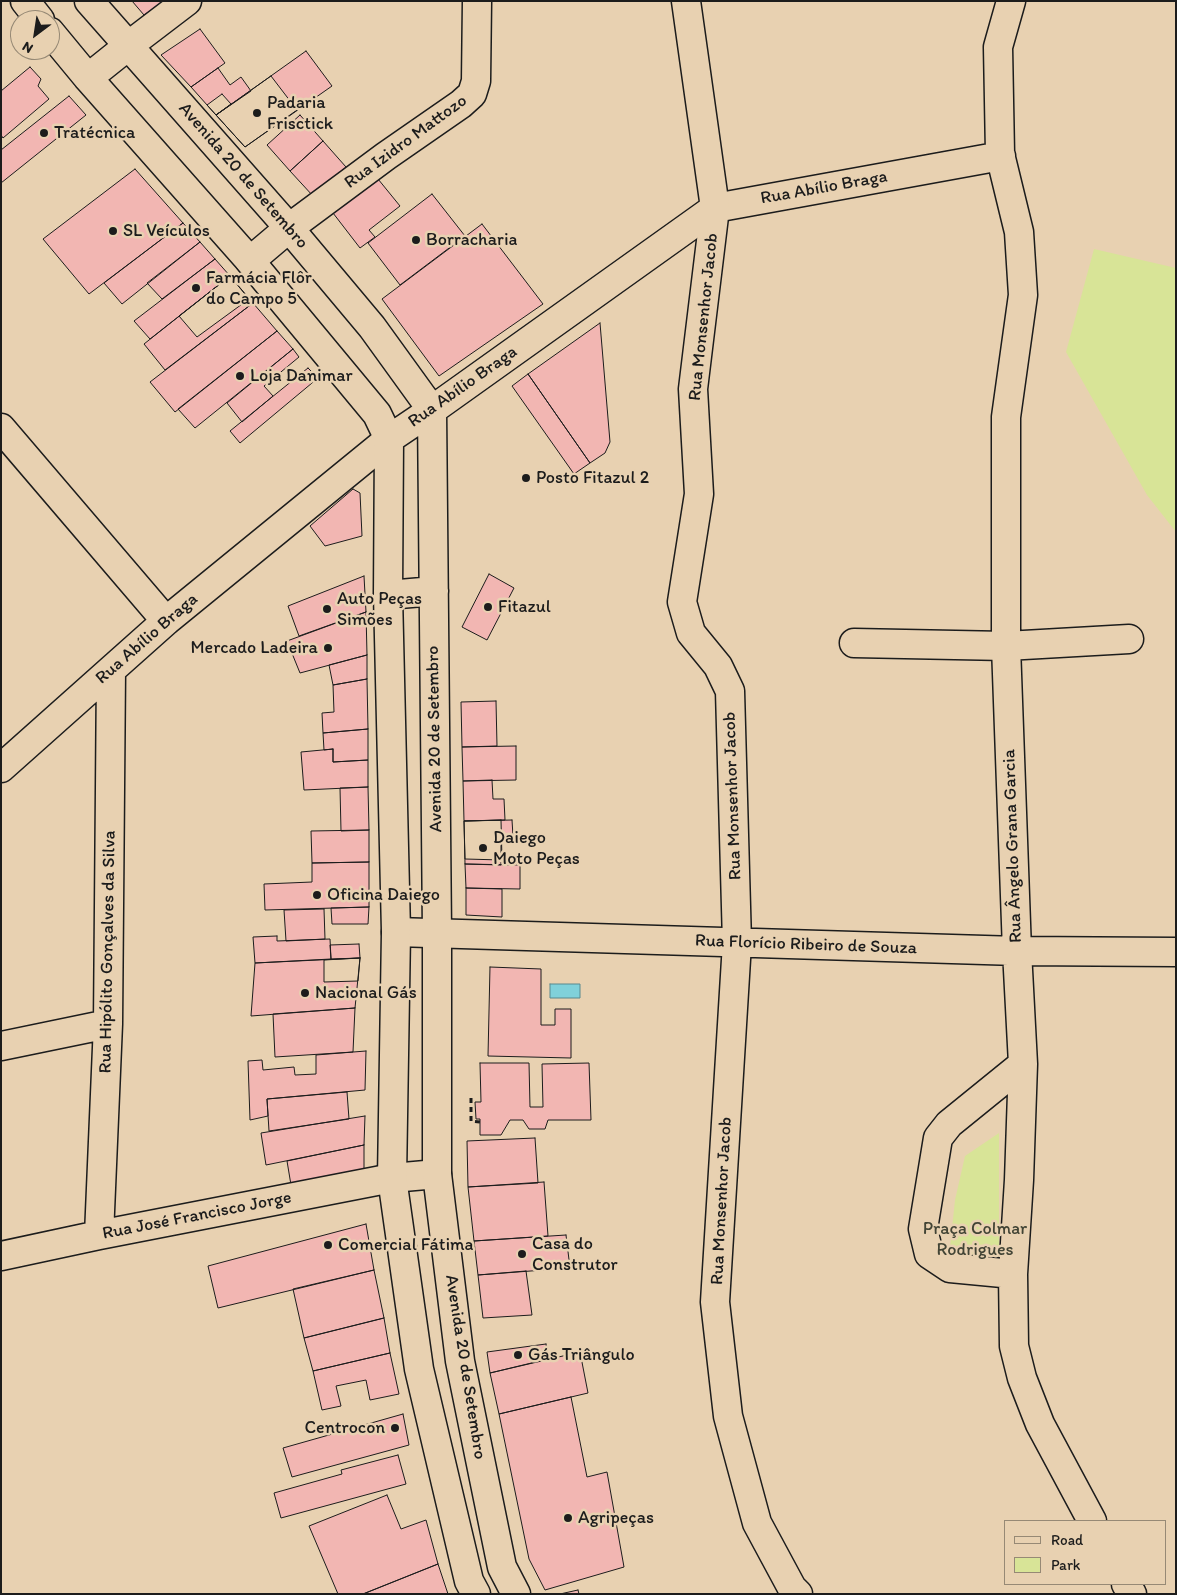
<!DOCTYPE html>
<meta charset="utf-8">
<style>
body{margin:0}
#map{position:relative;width:1177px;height:1595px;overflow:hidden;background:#e8d1b1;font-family:Itim,sans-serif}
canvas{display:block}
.frame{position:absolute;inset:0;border:2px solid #1c1c1c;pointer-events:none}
.legend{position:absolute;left:1004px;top:1520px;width:162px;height:65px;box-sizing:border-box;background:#e8d1b1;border:1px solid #968975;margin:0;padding:6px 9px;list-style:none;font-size:15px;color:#1c1c1c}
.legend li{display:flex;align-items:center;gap:10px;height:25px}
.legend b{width:25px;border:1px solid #968975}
.north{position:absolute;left:10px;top:10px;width:50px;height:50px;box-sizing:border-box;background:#e8d1b1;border:1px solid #968975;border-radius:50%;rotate:211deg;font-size:14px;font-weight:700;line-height:20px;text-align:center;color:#1c1c1c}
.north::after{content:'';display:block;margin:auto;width:18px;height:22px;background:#1c1c1c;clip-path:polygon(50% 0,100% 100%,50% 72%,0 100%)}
</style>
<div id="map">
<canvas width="1177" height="1595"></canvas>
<div class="frame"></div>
<ul class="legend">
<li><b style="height:6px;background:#e8d1b1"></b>Road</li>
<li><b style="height:14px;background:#d8e497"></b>Park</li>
</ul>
<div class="north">N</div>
</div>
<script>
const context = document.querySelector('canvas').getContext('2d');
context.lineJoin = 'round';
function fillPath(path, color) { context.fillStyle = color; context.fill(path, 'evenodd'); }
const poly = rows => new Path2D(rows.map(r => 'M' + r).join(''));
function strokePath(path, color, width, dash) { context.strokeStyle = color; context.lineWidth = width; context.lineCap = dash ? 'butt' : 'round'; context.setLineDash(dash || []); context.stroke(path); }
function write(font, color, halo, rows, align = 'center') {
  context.font = font + ' Itim,sans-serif'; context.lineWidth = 5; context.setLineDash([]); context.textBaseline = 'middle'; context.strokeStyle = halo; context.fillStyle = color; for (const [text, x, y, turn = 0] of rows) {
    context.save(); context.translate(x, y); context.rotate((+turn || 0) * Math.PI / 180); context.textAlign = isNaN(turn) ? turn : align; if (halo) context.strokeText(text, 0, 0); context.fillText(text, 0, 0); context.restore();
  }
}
const green = poly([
 [1094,249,1176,268,1176,532,1147,495,1066,352],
 [999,1133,999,1264,949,1257,955,1200,965,1156]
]);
const water = poly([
 [550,984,580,984,580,998,550,998,550,984]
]);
const building = poly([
 [132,1,165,1,144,15,132,1],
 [200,29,225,63,191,87,161,55,200,29],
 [306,51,332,86,245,147,216,115,306,51],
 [30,67,41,79,38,86,49,99,3,138,1,135,1,91,30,67],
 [218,68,230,85,241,77,251,91,216,115,191,87,218,68],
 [271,76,297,110,245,147,216,115,271,76],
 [222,94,231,104,216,115,207,105,222,94],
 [69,96,86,115,1,183,1,150,69,96],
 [300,115,323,141,290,171,267,145,300,115],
 [323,141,346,167,313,196,290,171,323,141],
 [135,169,183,223,89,294,43,239,135,169],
 [378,179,400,206,369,230,375,237,360,248,333,213,378,179],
 [432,194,465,236,400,285,368,243,432,194],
 [183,223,200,242,122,304,104,283,183,223],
 [482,224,543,304,439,376,382,299,482,224],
 [200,242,215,259,162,299,147,283,200,242],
 [215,259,230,276,150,339,134,321,215,259],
 [230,276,253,303,165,370,144,344,230,276],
 [230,276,249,299,197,337,179,316,230,276],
 [253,303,277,331,175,412,150,382,253,303],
 [600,323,610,442,605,453,590,463,528,374,600,323],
 [277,331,293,349,195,428,178,409,277,331],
 [293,349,299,357,264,386,273,396,242,422,227,403,293,349],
 [308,368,318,378,240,443,230,431,308,368],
 [528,374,590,463,574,474,512,386,528,374],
 [353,489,360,493,362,536,325,546,310,526,353,489],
 [489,574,514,588,487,640,462,627,489,574],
 [364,576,366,612,299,636,288,606,364,576],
 [366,612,367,655,300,673,287,641,366,612],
 [367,655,367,679,333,685,329,665,367,655],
 [367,679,368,729,323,733,322,713,334,712,333,685,367,679],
 [496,701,497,746,462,747,461,702,496,701],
 [368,729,368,760,333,762,333,749,324,750,323,733,368,729],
 [516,746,516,780,463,781,462,747,516,746],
 [333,749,333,762,368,760,368,787,304,790,301,752,333,749],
 [492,780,493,799,504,799,505,820,464,821,463,781,492,780],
 [368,787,369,830,341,831,340,788,368,787],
 [501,820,502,860,465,859,464,821,501,820],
 [512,820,513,836,501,837,501,865,465,864,464,821,512,820],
 [369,830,369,862,312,863,311,831,369,830],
 [369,862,369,907,265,910,264,884,312,882,312,863,369,862],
 [465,864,520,865,520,889,466,888,465,864],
 [466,888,502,889,502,917,466,915,466,888],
 [369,907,368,924,332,924,331,908,369,907],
 [324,909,325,939,286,941,284,910,324,909],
 [277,936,277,941,330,939,331,959,255,963,253,937,277,936],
 [359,944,360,958,331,959,330,945,359,944],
 [360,958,355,1008,251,1016,255,963,360,958],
 [360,958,358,981,324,982,324,960,360,958],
 [490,967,541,969,541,1025,555,1025,555,1009,571,1009,571,1058,488,1056,490,967],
 [355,1008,353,1052,275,1057,273,1014,355,1008],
 [366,1051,365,1090,267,1099,268,1116,250,1120,248,1061,262,1060,263,1070,294,1067,295,1075,316,1074,316,1055,366,1051],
 [480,1063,529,1063,530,1107,543,1107,542,1064,589,1063,591,1120,548,1120,545,1129,529,1129,523,1120,510,1120,501,1135,480,1135,480,1119,476,1119,475,1102,481,1102,480,1063],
 [347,1092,349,1119,269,1131,267,1099,347,1092],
 [365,1116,364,1145,266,1165,261,1133,365,1116],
 [535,1138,538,1183,468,1187,467,1141,535,1138],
 [364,1145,364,1177,292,1191,287,1161,364,1145],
 [544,1182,548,1236,474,1241,468,1187,544,1182],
 [366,1224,374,1270,218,1308,208,1266,366,1224],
 [566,1235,570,1268,478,1275,474,1241,566,1235],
 [374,1270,384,1318,304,1338,293,1289,374,1270],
 [526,1271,532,1315,483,1318,478,1275,526,1271],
 [384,1318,390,1353,313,1371,304,1338,384,1318],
 [546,1344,548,1359,490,1373,487,1352,546,1344],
 [580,1352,588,1393,499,1414,490,1373,580,1352],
 [390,1353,399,1394,370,1400,366,1380,336,1386,341,1406,322,1410,313,1371,390,1353],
 [571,1397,587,1477,607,1472,624,1567,545,1590,529,1559,499,1414,571,1397],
 [403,1414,409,1445,292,1477,283,1448,403,1414],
 [398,1455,406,1484,281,1518,274,1493,342,1474,341,1470,398,1455],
 [387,1495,401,1529,426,1520,438,1564,363,1594,338,1594,309,1526,387,1495],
 [438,1564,448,1594,363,1594,438,1564],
 [578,1590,579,1594,560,1594,578,1590]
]);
const path = poly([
 [471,1098,471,1121,480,1122]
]);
const street = poly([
 [1011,1,998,47,1000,154,1019,232,1023,295,1006,417,1006,646,1017,951,1023,1064,1019,1180,1013,1274,1014,1346,1022,1378,1040,1424,1092,1521],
 [250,261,289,228,386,156,461,104,472,94,476,81,477,1],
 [1,428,166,621],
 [854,643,1006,646,1129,639],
 [1,768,166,621,389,439],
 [396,932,1017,951,1176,952],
 [1,1046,108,1024],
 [99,1235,108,1024,111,670],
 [1,1256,99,1235,392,1178,437,1174],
 [1013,1274,950,1268,929,1254,923,1229,938,1138,949,1124,1023,1064],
 [1126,1584,1132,1594],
 [798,1594,792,1588,757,1523,728,1416,715,1302,737,943,730,691,718,666,691,633,682,602,699,494,693,389,715,208,1001,156]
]);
const secondary = poly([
 [25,1,40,20],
 [89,1,289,228,372,327,432,410,437,933,437,1174,460,1361,502,1567,516,1594],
 [50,32,88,78,250,261,377,414,389,439,388,595,396,932,392,1178,419,1369,469,1581,476,1594],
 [88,78,128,46,187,1],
 [389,439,432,410,715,208,686,1],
 [388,595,434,591]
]);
const markers = [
 [257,113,5,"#1c1c1c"],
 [44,133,5,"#1c1c1c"],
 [113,231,5,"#1c1c1c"],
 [416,240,5,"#1c1c1c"],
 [196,288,5,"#1c1c1c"],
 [240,376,5,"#1c1c1c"],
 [526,478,5,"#1c1c1c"],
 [488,607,5,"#1c1c1c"],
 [327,609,5,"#1c1c1c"],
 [328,648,5,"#1c1c1c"],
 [483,848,5,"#1c1c1c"],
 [317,895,5,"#1c1c1c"],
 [305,993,5,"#1c1c1c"],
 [328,1245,5,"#1c1c1c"],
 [522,1254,5,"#1c1c1c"],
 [518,1355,5,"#1c1c1c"],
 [395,1428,5,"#1c1c1c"],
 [568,1518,5,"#1c1c1c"]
];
const poiNames = [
 ["Padaria",267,103],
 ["Frisctick",267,124],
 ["Tratécnica",54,133],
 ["SL Veículos",123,231],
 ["Borracharia",426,240],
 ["Farmácia Flôr",206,278],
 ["do Campo 5",206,299],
 ["Loja Danimar",250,376],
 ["Posto Fitazul 2",536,478],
 ["Auto Peças",337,599],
 ["Simões",337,620],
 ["Fitazul",498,607],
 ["Mercado Ladeira",318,648,"right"],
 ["Daiego",493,838],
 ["Moto Peças",493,859],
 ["Oficina Daiego",327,895],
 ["Nacional Gás",315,993],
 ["Casa do",532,1244],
 ["Construtor",532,1265],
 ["Comercial Fátima",338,1245],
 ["Gás Triângulo",528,1355],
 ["Centrocon",385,1428,"right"],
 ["Agripeças",578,1518]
];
const streetNames = [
 ["Rua Izidro Mattozo",406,142,-36],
 ["Avenida 20 de Setembro",243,176,49],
 ["Rua Abílio Braga",824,188,-10],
 ["Rua Monsenhor Jacob",704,317,-84],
 ["Rua Abílio Braga",463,387,-35],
 ["Rua Abílio Braga",147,639,-41],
 ["Avenida 20 de Setembro",435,739,-91],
 ["Rua Monsenhor Jacob",733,796,-92],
 ["Rua Ângelo Grana Garcia",1013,846,-92],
 ["Rua Florício Ribeiro de Souza",806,945,2],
 ["Rua Hipólito Gonçalves da Silva",108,952,-89],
 ["Rua Monsenhor Jacob",722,1201,-87],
 ["Rua José Francisco Jorge",197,1216,-11],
 ["Avenida 20 de Setembro",465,1367,81]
];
const parkNames = [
 ["Praça Colmar",975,1229],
 ["Rodrigues",975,1250]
];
fillPath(green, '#d8e497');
fillPath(water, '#80d1da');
strokePath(water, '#58898e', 1);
fillPath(building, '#f2b6b2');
strokePath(building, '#1c1c1c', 1);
strokePath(street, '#1c1c1c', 31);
strokePath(secondary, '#1c1c1c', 31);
strokePath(path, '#1c1c1c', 3, [5, 4]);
strokePath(street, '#e8d1b1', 28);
strokePath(secondary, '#e8d1b1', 28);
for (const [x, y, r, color] of markers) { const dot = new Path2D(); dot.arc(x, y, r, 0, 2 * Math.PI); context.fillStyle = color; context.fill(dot); strokePath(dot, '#e8d1b1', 2); }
write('18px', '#1c1c1c', '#e8d1b1', poiNames, 'left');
write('18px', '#1c1c1c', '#e8d1b1', streetNames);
write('18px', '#424435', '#e8d1b1', parkNames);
</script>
